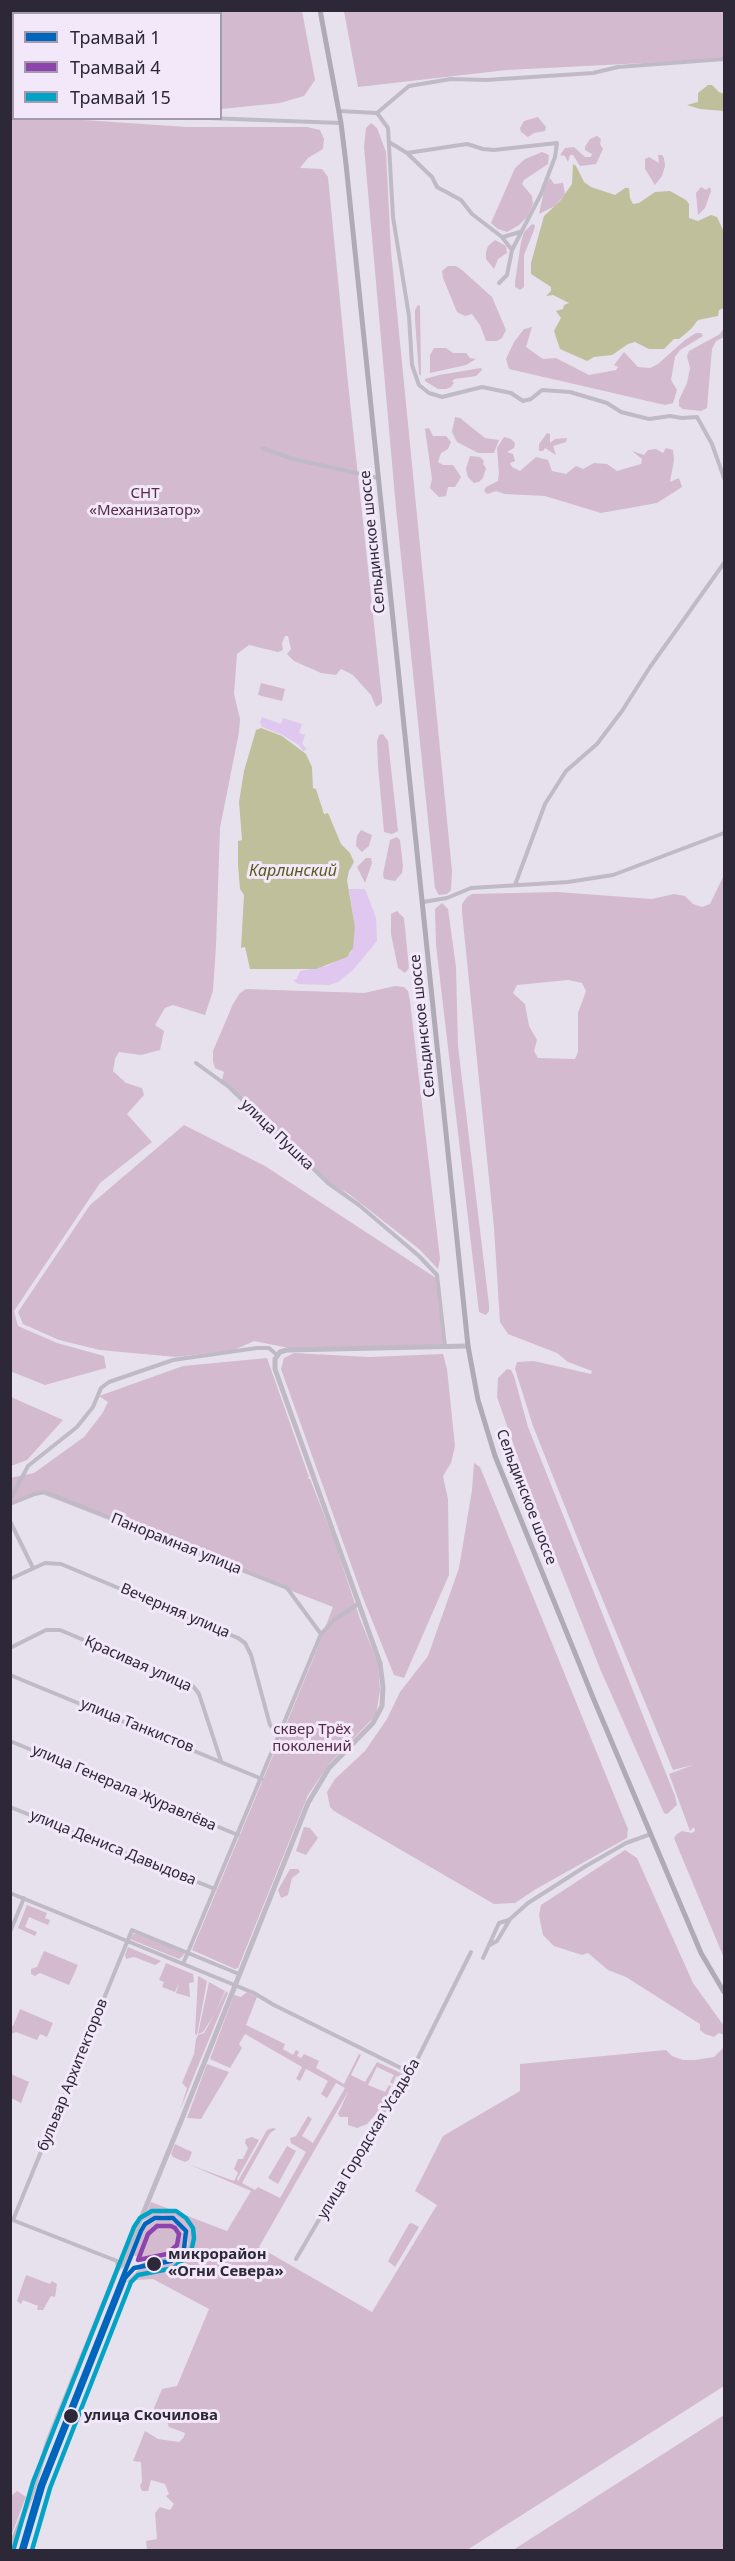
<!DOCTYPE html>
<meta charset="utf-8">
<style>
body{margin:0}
#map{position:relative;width:735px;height:2561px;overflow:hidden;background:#e7e1ed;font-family:"Noto Sans",sans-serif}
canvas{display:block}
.frame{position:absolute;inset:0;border:12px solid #2d2838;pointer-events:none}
.legend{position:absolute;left:12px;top:12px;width:210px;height:108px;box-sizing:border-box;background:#f2e8fa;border:2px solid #a39bac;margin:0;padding:8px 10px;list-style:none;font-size:18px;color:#2d2838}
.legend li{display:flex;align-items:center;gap:12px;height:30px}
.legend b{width:30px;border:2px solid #a39bac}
</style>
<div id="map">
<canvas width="735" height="2561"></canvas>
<div class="frame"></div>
<ul class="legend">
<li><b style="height:8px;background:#0065bd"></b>Трамвай 1</li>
<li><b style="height:8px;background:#8e44ad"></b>Трамвай 4</li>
<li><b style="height:8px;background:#02a3c6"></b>Трамвай 15</li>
</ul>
</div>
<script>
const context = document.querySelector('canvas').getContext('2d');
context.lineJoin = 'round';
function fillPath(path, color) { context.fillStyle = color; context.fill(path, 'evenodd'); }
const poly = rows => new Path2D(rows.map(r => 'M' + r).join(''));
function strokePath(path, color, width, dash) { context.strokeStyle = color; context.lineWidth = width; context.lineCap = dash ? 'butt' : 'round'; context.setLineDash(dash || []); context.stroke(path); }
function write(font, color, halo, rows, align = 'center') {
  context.font = font + ' "Noto Sans",sans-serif'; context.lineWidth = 6; context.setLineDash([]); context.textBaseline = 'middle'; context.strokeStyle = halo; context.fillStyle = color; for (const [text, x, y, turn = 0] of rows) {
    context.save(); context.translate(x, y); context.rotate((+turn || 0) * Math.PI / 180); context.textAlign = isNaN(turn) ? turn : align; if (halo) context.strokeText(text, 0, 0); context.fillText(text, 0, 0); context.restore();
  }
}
const green = poly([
 [10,11,302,11,315,80,304,96,280,103,221,109,220,14,14,14,13,60,11,54],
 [344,11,724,11,724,59,507,70,358,87],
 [10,83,13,86,14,118,69,119,187,127,307,127,320,130,324,139,323,149,308,158,300,168,322,169,328,177,348,383,382,698,382,703,376,707,371,695,353,675,341,669,336,675,321,673,294,661,287,654,291,649,288,636,285,636,282,643,283,650,278,652,249,645,237,654,234,694,240,719,239,732,220,828,216,946,213,991,205,1015,173,1005,165,1008,155,1025,164,1031,160,1050,141,1055,119,1052,115,1059,113,1071,126,1083,142,1088,144,1095,127,1114,152,1142,100,1183,14,1311,18,1326,57,1343,104,1356,106,1368,45,1385,10,1371],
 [538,117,546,127,545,131,534,133,528,137,521,132,520,128,524,121],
 [371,123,377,128,386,152,391,251,452,871,451,890,447,894,439,895,435,888,396,508,364,147,366,128],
 [597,136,601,139,600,144,603,149,596,164,580,166,573,155,570,155,568,162,565,156,560,155,565,148,574,147,585,157,591,157,592,154,585,150,585,147,590,139],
 [542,152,549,155,548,164,524,180,522,184,532,196,533,204,527,217,519,225,507,232,498,229,491,223,515,168,525,159],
 [658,155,662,155,664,158,665,166,662,176,655,185,645,169,645,159,649,157,659,163],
 [550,178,554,184,563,183,565,194,555,206,539,214,545,186],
 [701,187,706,190,710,187,711,191,705,208,698,215,696,193],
 [532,224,535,225,534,230,524,255,524,287,520,290,515,287,515,282,521,242,524,232],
 [495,240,506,246,507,253,498,259,494,269,486,259,486,252,488,246],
 [448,266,456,266,462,270,492,297,506,330,502,338,497,341,486,341,480,325,472,314,465,316,457,312,443,278,442,271],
 [418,305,420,306,421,376,419,374,415,320,415,310],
 [532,327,526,347,543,359,556,358,589,375,616,370,618,367,614,365,624,352,638,367,650,368,658,364,685,340,696,333,701,333,703,336,680,350,675,357,671,380,677,390,673,403,665,405,509,369,506,359,514,342,524,329],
 [724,328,724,337,716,341,712,349,707,408,701,411,683,409,679,406,679,400,687,383,690,368,687,356,689,351,720,334],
 [434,348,446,348,453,353,466,353,470,358,476,359,466,365,430,373,430,355],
 [481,368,482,370,476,376,455,379,452,381,454,383,451,387,446,389,438,389,425,381,425,379,439,375],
 [455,417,460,418,485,438,499,440,494,453,478,453,457,442,452,432],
 [429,428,433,436,446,436,451,442,448,449,441,453,438,462,443,465,453,465,461,477,455,487,448,487,446,496,439,497,430,488,432,479,425,429],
 [547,433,550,434,550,443,555,439,567,438,566,442,553,446,556,455,545,448,543,451,539,451,539,444],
 [504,437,511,439,515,443,514,448,507,452,513,454,515,461,510,463,512,467,520,471,536,457,548,460,552,471,566,474,576,466,583,469,594,463,607,464,617,471,641,464,642,459,632,451,644,455,648,450,656,449,663,453,666,448,673,450,674,460,670,482,679,478,682,487,657,503,601,513,545,496,505,494,496,491,487,494,484,491,486,487,498,481,499,473,497,448],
 [470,456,480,457,484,461,483,464,486,468,483,478,479,482,474,483,468,477,466,469],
 [261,683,285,689,282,701,258,695],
 [383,734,388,741,398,831,392,834,384,832,378,766,377,741,379,735],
 [361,830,372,835,369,846,362,852,356,846,357,836],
 [397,837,400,840,403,866,402,873,395,881,384,879,383,874,390,840],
 [366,858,371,858,372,863,365,883,357,867],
 [724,875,723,1801,724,1958,674,1838,677,1834,682,1831,692,1833,695,1831,694,1827,690,1831,669,1774,693,1765,673,1770,583,1552,533,1426,515,1369,517,1362,534,1361,591,1374,592,1371,568,1362,557,1353,508,1334,500,1322,494,1228,462,912,462,904,467,897,472,894,557,892,652,899,674,894,685,896,693,904,702,907,710,904],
 [568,980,582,983,586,991,578,1013,578,1052,575,1059,538,1058,534,1051,537,1040,529,1026,525,1004,513,993,517,985],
 [442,903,448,909,456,967,458,1046,489,1305,489,1311,486,1315,479,1312,436,945,435,909],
 [397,911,404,918,409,968,405,973,398,968,391,934,391,914],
 [395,986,404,987,408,991,410,1001,440,1259,438,1269,419,1249,349,1194,329,1183,222,1080,224,1072,215,1068,213,1062,213,1051,233,1004,240,993,246,989,364,993],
 [184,1125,265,1166,436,1278,443,1345,289,1348,254,1341,234,1350,176,1357,100,1350,59,1340,23,1324,18,1312,90,1205],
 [294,1353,369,1357,443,1354,447,1369,455,1446,451,1463,443,1476,448,1499,449,1575,404,1678,394,1675,363,1598,281,1369,284,1358],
 [267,1358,309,1477,307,1478,310,1479,334,1540,360,1619,378,1663,380,1690,376,1715,329,1764,308,1795,238,1968,235,1969,192,1950,312,1662,333,1607,37,1492,11,1503,10,1478,34,1473,84,1437,102,1414,108,1402,99,1396,183,1366],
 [507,1369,511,1370,514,1376,528,1427,675,1796,677,1805,667,1814,664,1813,601,1671,529,1489,497,1397,498,1378],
 [11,1397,63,1420,27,1460,11,1466],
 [474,1463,480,1467,628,1829,627,1838,536,1889,515,1903,494,1904,334,1811,330,1807,327,1792,335,1779,365,1751,387,1719,400,1692,428,1656,459,1568,472,1490],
 [304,1827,310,1828,318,1838,306,1855,296,1851],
 [625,1850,637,1858,693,1983,724,2026,724,2035,719,2033,714,2037,705,2034,700,2030,700,2024,626,1977,608,1970,588,1953,582,1955,554,1946,543,1935,539,1915,541,1905],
 [290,1869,298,1869,300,1872,292,1878,288,1895,281,1898,278,1890],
 [27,1905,47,1913,45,1918,50,1920,48,1925,29,1917,25,1927,37,1932,35,1936,18,1928],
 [137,1933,184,1953,183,1956,179,1959,130,1939,133,1934],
 [128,1947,161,1961,160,1962,155,1965,134,1957,126,1959,125,1955],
 [44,1951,78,1965,69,1985,40,1973,35,1976,31,1974,31,1969,37,1967],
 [166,1963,193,1974,194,1982,189,1983,190,1997,176,1993,179,1983,175,1992,162,1987,164,1982,159,1980],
 [198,1976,207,1981,197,2035,195,2034],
 [209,1982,225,1991,215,2013,226,1991,228,1993,180,2110,187,2088,182,2083,194,2054,196,2039,198,2035,204,2033,214,2015,203,2032,198,2034],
 [247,1992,257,1997,246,2025,285,2044,283,2049,293,2055,296,2050,299,2052,297,2056,301,2058,304,2054,319,2061,316,2068,344,2084,359,2054,361,2055,351,2075,365,2082,377,2062,403,2074,402,2078,396,2076,393,2084,390,2082,394,2075,377,2067,368,2085,385,2092,389,2085,391,2086,388,2093,391,2097,367,2124,357,2128,348,2125,348,2117,340,2117,338,2114,349,2090,259,2247,372,2312,437,2205,415,2191,443,2136,520,2091,520,2064,666,2050,672,2056,683,2060,695,2060,714,2057,724,2047,724,2386,467,2550,147,2550,146,2541,157,2539,155,2513,160,2507,170,2510,174,2504,166,2496,169,2494,165,2484,151,2480,148,2491,142,2491,140,2486,142,2482,141,2462,133,2461,145,2431,158,2439,179,2442,184,2437,185,2433,169,2427,166,2420,154,2418,154,2408,162,2389,177,2386,209,2309,153,2279,135,2280,134,2283,126,2282,140,2268,173,2263,186,2251,188,2244,187,2230,176,2217,162,2215,143,2221,151,2202,227,2231,251,2191,188,2164,234,2181,238,2173,234,2169,238,2159,243,2159,248,2148,245,2143,246,2139,252,2137,259,2140,237,2179,238,2181,267,2130,273,2128,276,2129,270,2133,242,2183,255,2190,258,2187,280,2198,306,2152,291,2143,290,2138,296,2136,308,2116,312,2119,302,2136,313,2143,345,2088,336,2083,327,2098,321,2094,328,2081,306,2069,300,2081,296,2079,302,2067,245,2034,239,2044,242,2048,230,2068,210,2059,234,1995,241,1997],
 [20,2009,53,2023,47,2037,40,2034,37,2040,16,2032,11,2034,11,2026,13,2026],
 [207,2064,229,2072,201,2119,187,2118],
 [11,2074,29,2082,21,2103,11,2098],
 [175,2144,192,2152,189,2160,185,2162,173,2157,171,2154],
 [287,2146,296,2151,278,2184,268,2178],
 [160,2219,170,2220,179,2225,185,2237,182,2249,171,2256,145,2260,133,2255,146,2226],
 [412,2223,419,2227,395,2267,388,2261,409,2224],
 [26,2275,50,2284,52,2281,57,2284,55,2297,51,2296,43,2310,37,2310,38,2306,23,2300,21,2304,17,2301],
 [724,2415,724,2550,513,2550],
 [17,2491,26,2497,11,2536,11,2496]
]);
const sand = poly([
 [262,717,281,724,283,718,302,724,299,733,305,735,302,744,307,749,303,751,299,745,281,734,262,727,260,722],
 [349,889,365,889,376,918,377,941,353,970,338,982,329,985,298,984,293,980,297,979,300,971,327,966,351,953,355,927]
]);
const water = poly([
 [708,85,712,85,719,92,724,94,724,111,700,109,687,105,698,102,698,93],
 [573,164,576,166,584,182,591,187,615,195,625,188,629,188,630,198,633,204,639,203,655,192,670,191,686,200,689,204,689,218,698,221,711,215,717,217,724,232,724,308,719,310,718,316,698,320,691,329,679,339,674,339,664,349,649,349,635,342,628,344,612,355,594,357,587,361,560,349,554,331,561,318,556,311,563,309,564,305,569,303,553,295,546,296,551,291,551,287,531,274,531,263,544,216,560,201,572,184],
 [261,728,282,736,306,754,312,767,313,788,316,789,324,814,328,813,341,844,350,853,354,862,349,871,347,880,355,927,353,948,347,957,316,969,250,969,245,947,241,948,244,895,240,889,238,865,238,841,242,840,239,802,244,771,256,730]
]);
const minor = poly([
 [10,69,14,72],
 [339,111,377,113,388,128,393,217,409,316,412,365,419,385,429,393,442,397,482,387,511,393,523,401,531,399,542,390,570,392,607,403,621,412,649,419,670,416,682,418,697,417,712,444,724,478],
 [377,113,409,86,451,79,486,80,593,73,618,67,724,59],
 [207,118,341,123],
 [389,142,407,153,467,144,483,149,494,150,557,143,555,157,541,194,512,250],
 [408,154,432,177,437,187,461,200,472,214,502,237,512,250,507,275,499,283],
 [503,237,520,232],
 [262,448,293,459,378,478],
 [515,885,545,804,566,771,597,744,622,711,650,667,724,563],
 [423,902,447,898,471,888,568,882,613,875,724,833],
 [196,1063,229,1087,328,1183,359,1205,419,1256,437,1275,445,1347],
 [10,1500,28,1466,77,1427,93,1407,101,1388,109,1382,173,1360,257,1348,269,1348,277,1355],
 [10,1504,35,1494,45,1492,287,1588,321,1634],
 [10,1521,33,1568],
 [10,1579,45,1563,61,1564,238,1638,245,1643,251,1655,270,1725,280,1736],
 [10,1648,46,1630,60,1630,193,1686,199,1694,221,1761],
 [10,1675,262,1779],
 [10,1741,238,1835],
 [10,1807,215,1889],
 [10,1893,254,1993,274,2005,411,2073],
 [10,1932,24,1898],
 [490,1945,497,1941,509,1921],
 [483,1958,499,1923,509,1920,528,1903,586,1866,626,1843,651,1834],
 [183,1964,321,1634,334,1620,358,1604],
 [10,2219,117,2261,118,2268],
 [13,2220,132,1930,239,1974],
 [296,2259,377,2120,406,2082,471,1952]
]);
const tertiary = poly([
 [10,2548,31,2496,48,2441,118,2268,122,2265,181,2121,308,1803,329,1768,373,1723,382,1706,383,1687,380,1663,275,1369,275,1359,280,1352,287,1350,468,1346]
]);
const secondary = poly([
 [320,10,341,123,346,164,468,1346,478,1400,495,1456,594,1700,701,1953,724,1992]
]);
const tram = poly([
 [134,2268,145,2263,173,2257,184,2249]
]);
const tram1 = poly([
 [21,2550,40,2485,141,2231,145,2224,155,2218,173,2218,186,2231,184,2249,171,2261,134,2268,125,2278,43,2486,24,2550]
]);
const tram2 = poly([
 [157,2226,171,2226,175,2228,179,2234,177,2245,167,2254,138,2260,148,2234,157,2226]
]);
const tram3 = poly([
 [14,2548,33,2482,134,2227,140,2218,152,2211,176,2211,186,2218,193,2228,194,2238,191,2252,174,2268,138,2275,131,2282,50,2488,32,2550]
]);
const markers = [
 [154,2264,8,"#2d2838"],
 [71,2416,8,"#2d2838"]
];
const parkNames = [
 ["СНТ",145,494],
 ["«Механизатор»",145,511],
 ["сквер Трёх",312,1730],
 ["поколений",312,1747]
];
const streetNames = [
 ["Сельдинское шоссе",373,542,-96],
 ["Сельдинское шоссе",423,1026,-96],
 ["улица Пушка",277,1135,44],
 ["Сельдинское шоссе",526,1497,69],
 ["Панорамная улица",176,1544,22],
 ["Вечерняя улица",175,1611,23],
 ["Красивая улица",138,1664,24],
 ["улица Танкистов",137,1726,22],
 ["улица Генерала Журавлёва",124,1788,23],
 ["улица Дениса Давыдова",113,1848,22],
 ["бульвар Архитекторов",73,2075,-68],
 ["улица Городская Усадьба",369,2139,-59]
];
const stopNames = [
 ["микрорайон",168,2255],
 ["«Огни Севера»",168,2272],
 ["улица Скочилова",84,2416]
];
const waterNames = [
 ["Карлинский",293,871]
];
fillPath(green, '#d3bacf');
fillPath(sand, '#dfc7ef');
fillPath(water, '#c0bf9c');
strokePath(minor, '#c0bac7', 4);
strokePath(tertiary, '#c0bac7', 5);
strokePath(secondary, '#b0aab7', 5);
strokePath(tram, '#a9a4af', 1.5);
strokePath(tram1, '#0065bd', 4.5);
strokePath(tram2, '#8e44ad', 4.5);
strokePath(tram3, '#02a3c6', 4.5);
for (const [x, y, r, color] of markers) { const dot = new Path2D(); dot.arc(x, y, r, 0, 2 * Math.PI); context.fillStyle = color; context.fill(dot); strokePath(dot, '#f2e8fa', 2); }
write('15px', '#572a47', '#f2e8fa', parkNames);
write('15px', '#2d2838', '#f2e8fa', streetNames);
write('bold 15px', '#2d2838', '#f2e8fa', stopNames, 'left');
write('italic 16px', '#585b1b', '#f2e8fa', waterNames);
</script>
